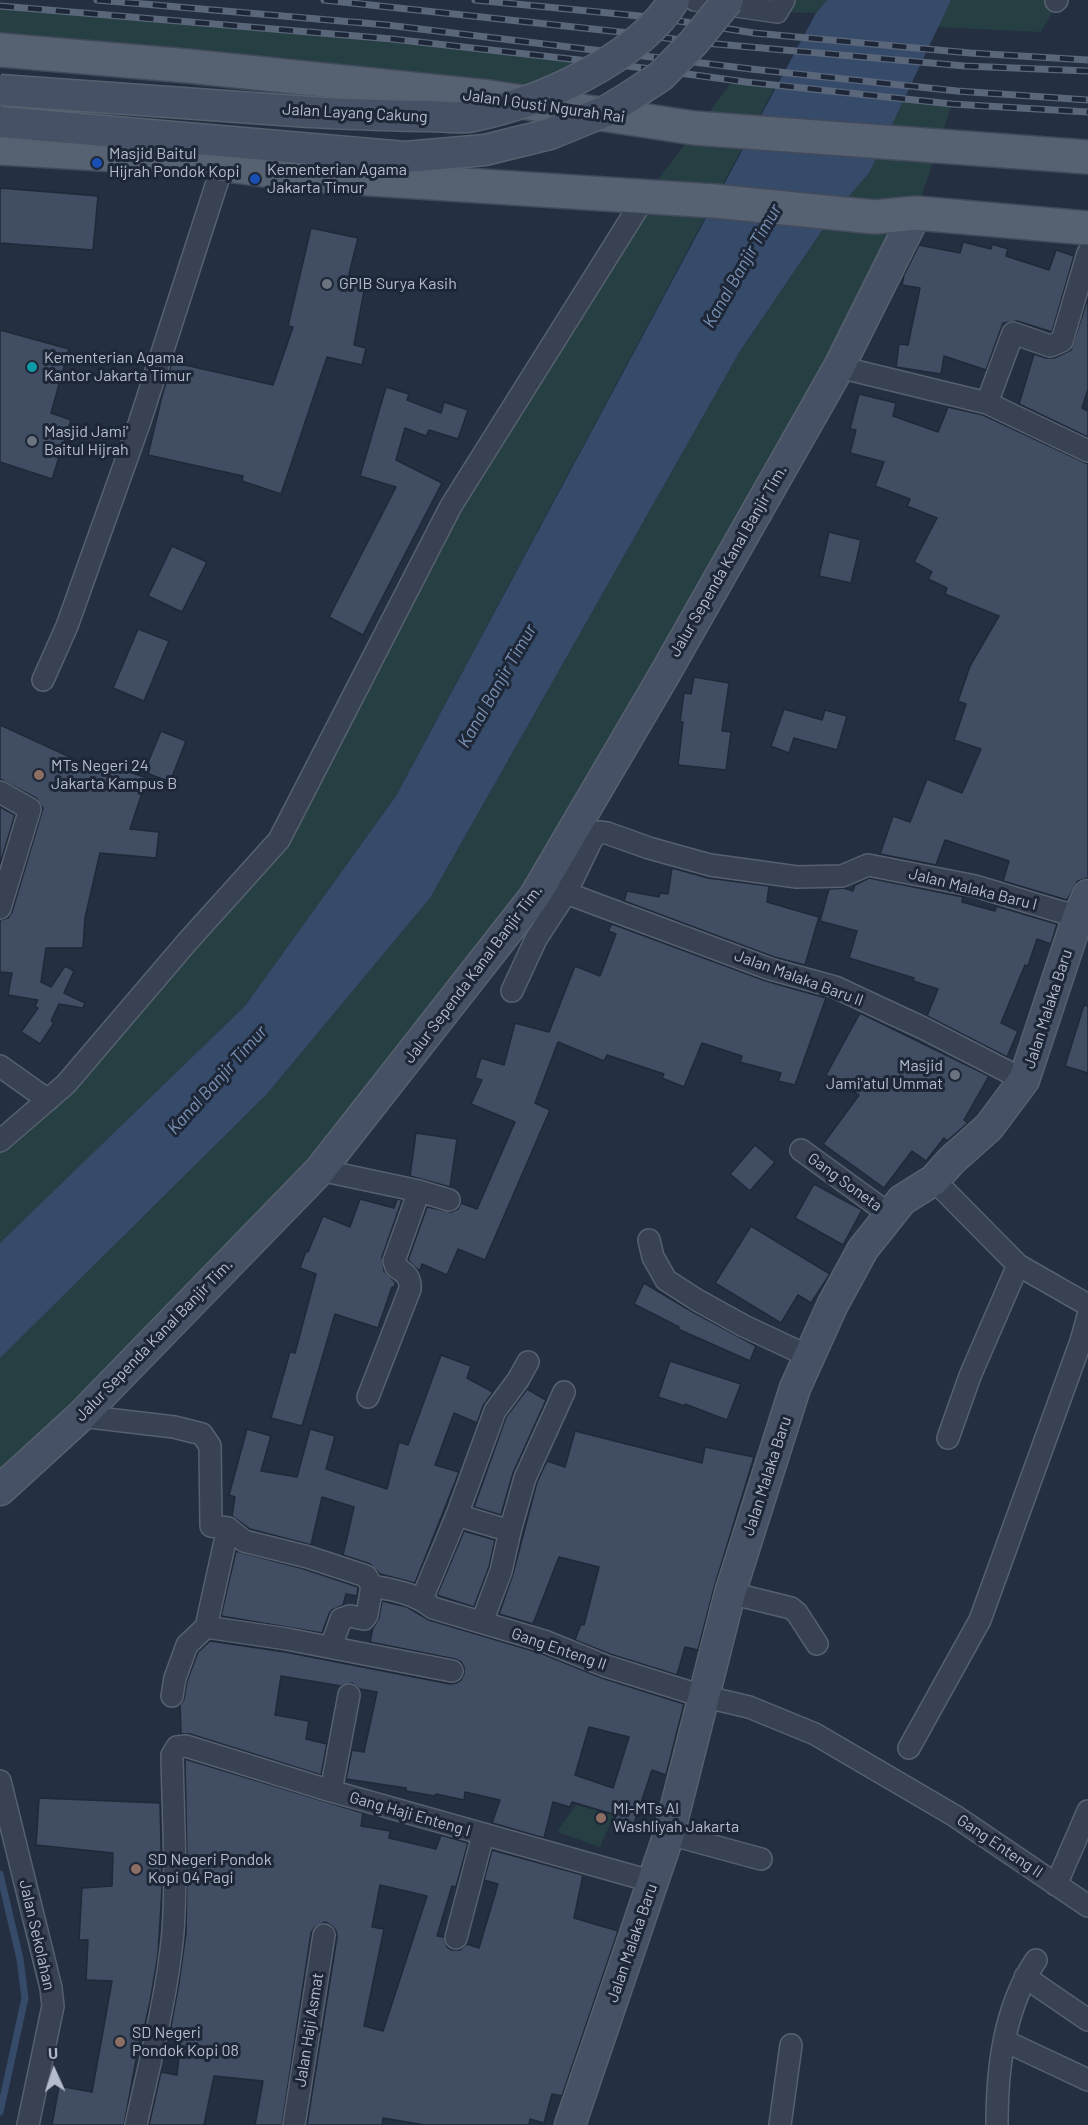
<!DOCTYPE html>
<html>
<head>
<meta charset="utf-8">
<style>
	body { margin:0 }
	#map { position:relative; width:1088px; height:2125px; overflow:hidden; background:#243042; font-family:Barlow,sans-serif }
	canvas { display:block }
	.north { position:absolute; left:24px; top:2041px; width:60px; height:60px; -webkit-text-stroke:4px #1d2737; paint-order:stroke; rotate:357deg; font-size:16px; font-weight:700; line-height:24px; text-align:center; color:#b5bdcc }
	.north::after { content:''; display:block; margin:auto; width:21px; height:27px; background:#b5bdcc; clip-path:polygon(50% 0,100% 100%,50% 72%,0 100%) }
</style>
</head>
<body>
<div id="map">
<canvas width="1088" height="2125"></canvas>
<div class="north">U</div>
</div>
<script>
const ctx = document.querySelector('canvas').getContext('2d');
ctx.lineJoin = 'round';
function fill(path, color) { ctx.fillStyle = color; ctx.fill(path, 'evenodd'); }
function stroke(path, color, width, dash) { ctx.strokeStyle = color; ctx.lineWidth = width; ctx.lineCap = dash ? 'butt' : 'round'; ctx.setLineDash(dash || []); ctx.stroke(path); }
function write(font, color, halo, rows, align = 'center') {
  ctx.font = font + ' Barlow,sans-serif'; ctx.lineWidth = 6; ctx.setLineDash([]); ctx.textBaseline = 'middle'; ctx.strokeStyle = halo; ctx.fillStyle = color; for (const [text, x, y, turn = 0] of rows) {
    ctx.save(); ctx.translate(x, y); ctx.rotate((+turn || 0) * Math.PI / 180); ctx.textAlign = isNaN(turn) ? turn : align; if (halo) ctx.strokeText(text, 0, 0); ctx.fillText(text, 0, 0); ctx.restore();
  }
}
fill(new Path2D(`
	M784 0H827L816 13 777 12Z
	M951 0H1059L1041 32 936 27Z
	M0 8C203 20 404 41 606 63L520 102 0 50Z
	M735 78 777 83 396 796 245 1006 0 1244V1145L279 840 451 506 644 198Z
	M902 99 952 104 916 213 557 858 320 1170 0 1490V1357L267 1094 430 898 740 351 834 213Z
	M576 1805 614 1815 600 1847 557 1832Z`), '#263f43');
fill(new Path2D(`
	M827 0H951L869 173 834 213 740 351 430 898 267 1094 0 1358V1243L245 1006 396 796 816 13Z`), '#364a6a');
stroke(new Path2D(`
	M0 1874 20 1959 25 1998 0 2112`), '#364a6a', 7);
const building = new Path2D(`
	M0 188 98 196 93 250 0 243Z
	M311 228 358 238 347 282 365 286 354 345 366 348 362 365 327 357 281 494 242 481 243 476 148 455 162 396 172 362 273 385 293 327 288 326Z
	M963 242 991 249 992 244 1008 249 1006 256 1049 270 1056 250 1074 256 1052 332 1017 321 1003 323 986 370 944 356 941 374 896 367 899 344 908 345 920 288 902 285 904 275 919 245 960 253Z
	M1088 298V389L1082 408 1088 411V437L1019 404 1034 354 1046 358H1054L1071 350Z
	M0 330 69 349 51 413 71 420 52 479 0 462Z
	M386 387 409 394 407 400 441 413 444 402 468 410 458 439 429 430 426 436 405 428 396 460 442 483 363 635 329 617 396 487 360 476Z
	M859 394 896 403 893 416 938 432 948 407 983 415 1088 464V878L1078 881 1067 900 1003 881 1009 861 945 840 936 865 880 854 893 816 910 822 927 779 962 793 981 749 954 740 966 704 958 701 970 666 999 616 945 594 947 588 928 579 932 572 914 562 937 518 907 506 910 499 875 486 884 462 850 453 856 430 850 429Z
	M829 532 861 540 851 583 819 576Z
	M172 546 207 562 182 612 148 596Z
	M138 629 169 641 144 701 113 688Z
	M694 677 729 683 722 731 731 732 726 770 678 765 683 722H680L684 693 691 694Z
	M784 709 822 720 825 710 847 716 837 750 794 738 789 753 771 746Z
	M0 725 107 774 109 765 147 778 130 829 159 832 156 858 100 853 85 918 83 948H46L41 982 51 987 65 966 74 971 64 993 85 1003 83 1008 59 1004 51 1021 54 1023 40 1044 21 1032 38 1008 35 1006 38 1000 8 995 12 973 0 972V920L8 918 12 912 43 808 36 798 0 779Z
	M161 731 186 741 170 782 144 772Z
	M0 807 15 815 0 864Z
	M672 868 708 878 769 886 767 902 819 917 805 965 774 957 624 901 627 891 659 897 660 893 668 894Z
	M869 878 963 897 962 902 995 911 996 906 1057 924 1051 944 1037 939 1028 966 1025 965 1001 1023 1018 1031 1007 1057 927 1016 938 989 913 981 914 978 849 958 857 931 820 921 829 889 844 888 853 891 855 885Z
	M612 924 766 981 826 998 795 1085 778 1081 781 1073 740 1062 742 1056 702 1043 684 1087 662 1078 664 1074 607 1055 604 1061 558 1042 535 1103 550 1110 485 1260 458 1249 447 1275 422 1264 420 1270H418L408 1260 427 1207 451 1212 458 1209 461 1203 477 1209 515 1122 471 1104 482 1080 475 1078 481 1058 504 1065 515 1023 549 1032 575 966 600 976 616 934 608 931Z
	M1084 1005 1088 1006V1073L1065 1066Z
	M860 1013 989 1076 964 1120 968 1123 947 1141 944 1138 926 1161 912 1151 884 1188 823 1144 859 1095 826 1075Z
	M416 1133 457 1139 450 1187 410 1176Z
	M755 1145 775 1162 750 1191 730 1174Z
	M814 1184 862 1210 843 1245 795 1218Z
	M360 1199 394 1208 397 1199 402 1200 382 1257 384 1271 395 1282V1287H392L378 1328 335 1314 302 1426 271 1418 290 1352 295 1353 316 1274 300 1268 306 1251 308 1252 323 1216 350 1227Z
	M751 1226 830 1274 811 1303 798 1295 781 1323 715 1283Z
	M644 1283 691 1311 756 1346 750 1361 678 1329 679 1327 634 1304Z
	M441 1355 471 1366 467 1378 493 1392 483 1406 477 1423 454 1413 435 1465 459 1472 415 1583 380 1574 370 1564 343 1555 354 1507 322 1497 311 1545 250 1529 232 1516 235 1497 229 1495 247 1429 271 1436 261 1471 297 1477 310 1429 335 1436 326 1469 387 1489 399 1442 408 1445Z
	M670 1361 741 1384 727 1420 685 1404V1406L658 1397Z
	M527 1389 546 1400 513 1473 501 1515 474 1507 506 1417Z
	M575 1431 702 1463 705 1447 754 1457 714 1588 698 1650 685 1647 677 1675 610 1654 575 1640 581 1624 584 1625 599 1567 559 1557 533 1624 499 1614 513 1574 537 1482 547 1461 565 1467Z
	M464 1531 495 1540 489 1567 474 1607 437 1595Z
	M236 1551 304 1569 358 1587 357 1596 346 1594 343 1605 332 1610 329 1614 322 1633 221 1616Z
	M382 1601 407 1607 429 1620 540 1653 602 1678 684 1704 666 1775 652 1770 632 1830 613 1824 616 1815 572 1802 570 1807 553 1802 544 1838 492 1823 500 1800 465 1792 464 1800 436 1794 435 1796 406 1791V1788L346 1779 352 1750 364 1752 377 1692 360 1689 352 1683 341 1686 281 1676 275 1715 309 1721 306 1739 327 1744 321 1775 190 1734H181L180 1705 184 1699 187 1681 198 1652 210 1641 285 1652 450 1684 456 1683 461 1680 464 1674V1667L461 1662 455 1659 370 1642 373 1628 379 1618ZM589 1727 629 1737 613 1788 575 1775Z
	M185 1759 363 1813 361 1826 390 1831 389 1838 436 1849 441 1835 468 1843 456 1887 452 1886 437 1936 444 1937 447 1947 452 1950H460L467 1944 479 1948 498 1884 484 1880 492 1850 583 1875 574 1918 618 1931 562 2096 552 2094 544 2123 530 2119 529 2125H425L383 2118 382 2125H307L337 1937 336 1931 332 1926 325 1922 315 1927 311 1933 282 2125H255L263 2081 214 2076 204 2125H149L161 2072 177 2075 181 2038 169 2037 179 1983 186 1933 187 1865ZM380 1885 427 1896 383 2031 364 2026 384 1929 372 1927Z
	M39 1798 160 1803 162 1888 158 1955 150 2002 143 2034 141 2033 124 2125H52L59 2086 92 2092 112 1981 86 1980 88 1940H79L82 1888 112 1886 113 1853 36 1845Z`);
fill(building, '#404d62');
stroke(building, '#1f2939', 1.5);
const street = new Path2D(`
	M695 0 777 12 784 0
	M1056 1 1057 0
	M839 367 987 403 1088 451
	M987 403 1013 333 1050 346 1062 341 1088 253
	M43 680 67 626 139 424 223 164
	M0 792 30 809 0 908
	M566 893 770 969 835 987 923 1028 1024 1080
	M512 991 536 939 566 893 592 839 599 832 607 833 649 848 710 865 797 877 842 876 868 865 975 886 1078 917
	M0 1066 48 1100
	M0 1141 66 1084 188 941 279 840 451 506 644 198
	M801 1150 889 1214
	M320 1170 419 1191 449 1200
	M934 1180 1018 1265 1088 1305
	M649 1240 653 1257 666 1280 697 1300 744 1326 808 1356
	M368 1397 410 1289C411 1277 405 1273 396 1267L394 1261 419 1191
	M81 1416 174 1427 202 1434 210 1446 211 1526 228 1528 244 1541 308 1557 366 1576 372 1586C394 1590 415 1593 433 1608L544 1641 606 1666 702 1696 749 1707 815 1734 955 1816 1088 1906
	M948 1438 970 1376 1018 1265
	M457 1515 510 1531 525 1478 564 1392
	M730 1593 791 1608 797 1613 817 1644
	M422 1599 457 1515 495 1411 518 1380 528 1362
	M482 1622 501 1571 510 1531
	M206 1627 287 1639 452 1671
	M331 1647 341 1619 350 1616 364 1619 367 1615 372 1586
	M172 1696 175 1678 187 1645 206 1627 228 1528
	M909 1748 980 1620 1081 1341 1088 1316
	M0 1781 51 1988 53 2006 28 2125
	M331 1791 349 1695
	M669 1834 761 1859
	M1056 1885 1088 1811
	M456 1938 483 1835
	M1025 1977 1088 2020
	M1005 2041 1088 2080
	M136 2125C150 2061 167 1997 173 1932 177 1873 173 1814 172 1755L177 1747 186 1746 331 1791 654 1882
	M294 2125 324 1935
	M780 2125 791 2045
	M997 2125C997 2068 1004 2008 1036 1960`);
const secondary = new Path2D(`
	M0 1490 81 1416 320 1170 534 897 663 677 839 367 916 213
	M570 2125 669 1834 730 1593 795 1388 833 1304 863 1249 902 1200 934 1180 952 1160 989 1127 1024 1080 1078 917 1088 895`);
const primary = new Path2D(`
	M0 50 188 66 489 97 694 128 1088 157
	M0 148 184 159 293 174 714 201 875 217 916 213 1088 228`);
stroke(street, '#56606f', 24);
stroke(secondary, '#56606f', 33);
stroke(primary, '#424b5b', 36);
stroke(street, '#384252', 21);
stroke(secondary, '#465165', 30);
stroke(primary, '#566172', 33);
const rail = new Path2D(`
	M97 0 387 25 751 69 957 91 1088 100
	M324 0 639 34 694 42 965 66 1088 71
	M475 0 660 18 754 33 970 53 1088 60
	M0 6 392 39 606 63 746 82 952 104 1088 112`);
stroke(rail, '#5a6679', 7);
stroke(rail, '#1d2737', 4.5, [14]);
const secondaryBridge = new Path2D(`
	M0 90C103 97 206 104 309 112 349 114 388 116 428 116 442 116 459 119 473 116 539 103 638 59 674 0
	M0 122 405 157 485 150 550 134 606 111 629 97 661 76 694 42 728 0`);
stroke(secondaryBridge, '#56606f', 33, []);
stroke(secondaryBridge, '#465165', 30);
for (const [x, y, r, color] of [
	[97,163,6,"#1a4fb4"],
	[255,179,6,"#1a4fb4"],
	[327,284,6,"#6b7280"],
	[32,367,6,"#0f9aa8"],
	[32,441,6,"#6b7280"],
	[39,775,6,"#8d6e63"],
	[955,1075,6,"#6b7280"],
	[601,1818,6,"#8d6e63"],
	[136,1869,6,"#8d6e63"],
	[120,2042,6,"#8d6e63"]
]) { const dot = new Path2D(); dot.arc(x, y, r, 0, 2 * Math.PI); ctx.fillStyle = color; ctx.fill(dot); stroke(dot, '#1d2737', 2); }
write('16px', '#b5bdcc', '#1d2737', [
	["Jalan I Gusti Ngurah Rai",544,106,8],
	["Jalan Layang Cakung",355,113,3],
	["Jalur Sependa Kanal Banjir Tim.",728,561,-60],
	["Jalan Malaka Baru I",973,889,14],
	["Jalur Sependa Kanal Banjir Tim.",473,974,-53],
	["Jalan Malaka Baru II",799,978,20],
	["Jalan Malaka Baru",1048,1009,-72],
	["Gang Soneta",845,1182,36],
	["Jalur Sependa Kanal Banjir Tim.",154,1340,-46],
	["Jalan Malaka Baru",767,1476,-72],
	["Gang Enteng II",559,1649,19],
	["Gang Haji Enteng I",410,1814,16],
	["Gang Enteng II",1000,1846,34],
	["Jalan Sekolahan",37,1935,77],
	["Jalan Malaka Baru",632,1943,-71],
	["Jalan Haji Asmat",309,2030,-81]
]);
write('16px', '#b5bdcc', '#1d2737', [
	["Masjid Baitul",109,154],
	["Hijrah Pondok Kopi",109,172],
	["Kementerian Agama",267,170],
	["Jakarta Timur",267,188],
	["GPIB Surya Kasih",339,284],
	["Kementerian Agama",44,358],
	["Kantor Jakarta Timur",44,376],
	["Masjid Jami'",44,432],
	["Baitul Hijrah",44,450],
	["MTs Negeri 24",51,766],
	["Jakarta Kampus B",51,784],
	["Masjid",943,1066,"right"],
	["Jami'atul Ummat",943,1084,"right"],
	["MI-MTs Al",613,1809],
	["Washliyah Jakarta",613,1827],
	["SD Negeri Pondok",148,1860],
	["Kopi 04 Pagi",148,1878],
	["SD Negeri",132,2033],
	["Pondok Kopi 08",132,2051]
], 'left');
write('italic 18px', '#7a92b5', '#1d2737', [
	["Kanal Banjir Timur",742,266,-60],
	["Kanal Banjir Timur",497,686,-60],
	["Kanal Banjir Timur",217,1080,-48]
]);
</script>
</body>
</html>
